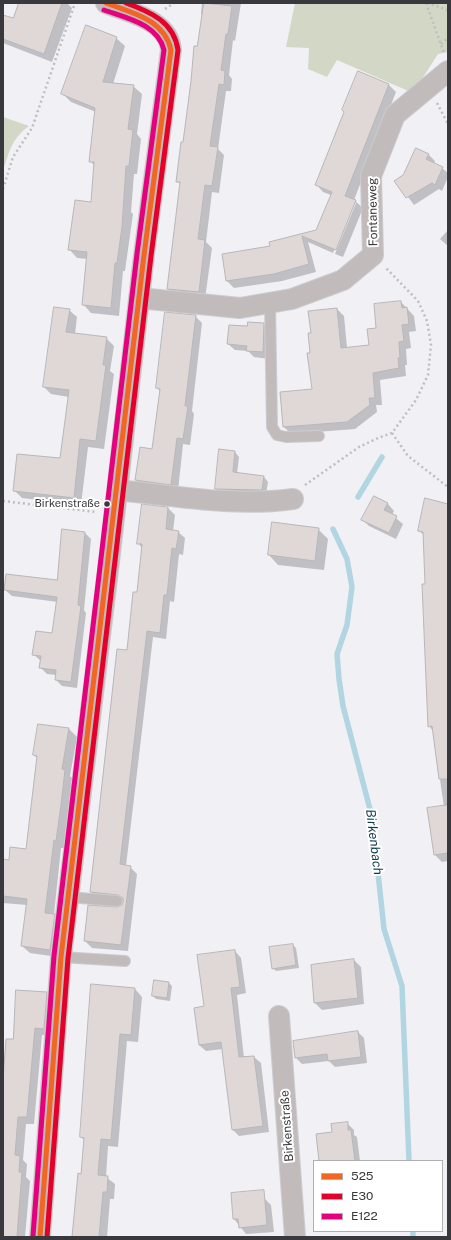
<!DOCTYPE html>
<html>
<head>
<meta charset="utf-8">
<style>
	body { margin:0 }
	#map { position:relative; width:451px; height:1240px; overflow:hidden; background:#f0f0f5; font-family:"Public Sans",sans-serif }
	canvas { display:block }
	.frame { position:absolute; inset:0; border:4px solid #39393d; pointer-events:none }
	.legend { position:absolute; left:313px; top:1160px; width:130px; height:72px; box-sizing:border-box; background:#fff; border:1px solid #b0b0b1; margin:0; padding:5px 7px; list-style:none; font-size:12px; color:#39393d }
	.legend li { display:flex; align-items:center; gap:8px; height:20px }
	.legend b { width:20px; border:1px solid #b0b0b1 }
</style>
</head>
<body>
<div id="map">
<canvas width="451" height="1240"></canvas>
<div class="frame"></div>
<ul class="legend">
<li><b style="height:5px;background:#f26522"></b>525</li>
<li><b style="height:5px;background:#e4002b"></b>E30</li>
<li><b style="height:5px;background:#e5007d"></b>E122</li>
</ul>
</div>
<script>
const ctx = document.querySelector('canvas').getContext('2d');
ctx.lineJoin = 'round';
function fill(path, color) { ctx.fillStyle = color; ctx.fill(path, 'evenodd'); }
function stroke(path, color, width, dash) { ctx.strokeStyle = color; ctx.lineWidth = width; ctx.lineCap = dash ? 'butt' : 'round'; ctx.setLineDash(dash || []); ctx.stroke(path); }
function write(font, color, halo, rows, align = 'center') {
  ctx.font = font + ' "Public Sans",sans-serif'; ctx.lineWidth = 4; ctx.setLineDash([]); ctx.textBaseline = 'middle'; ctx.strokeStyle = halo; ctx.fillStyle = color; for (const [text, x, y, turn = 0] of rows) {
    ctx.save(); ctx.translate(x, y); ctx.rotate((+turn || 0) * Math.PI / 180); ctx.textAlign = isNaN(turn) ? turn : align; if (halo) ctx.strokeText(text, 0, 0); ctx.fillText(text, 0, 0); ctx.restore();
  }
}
fill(new Path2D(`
	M295 3H448V52L438 54 413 93 337 60 327 77 308 69 309 48 286 47Z
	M3 117 29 126C12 138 9 152 3 171Z`), '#d2d8c5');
fill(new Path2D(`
	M20 3H67L72 8 52 62 3 43V16L13 19Z
	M202 3H241L235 41 233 40 229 75 232 79 231 91H226L218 149 224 155 219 193 212 192 206 242 212 248 205 299 175 296 168 289 181 185 177 181 203 16 201 14Z
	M116 38 125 46 113 84 133 86 142 94 137 134 141 139 137 174H134L131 212 133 214 125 271H123L119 316 91 313 83 304 88 259 77 258 69 249 92 203 95 166 90 161 96 112 71 102 62 93Z
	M359 72 389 85 396 92 354 200 363 208 343 257 335 254 356 203H354L333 253 308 242 316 272 282 281 234 288 227 281 271 247 317 230 331 195 323 192 316 184 345 112Z
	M428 154 435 161 434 164 442 168 448 173V177L442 191 439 189 414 205 396 181Z
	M448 230V246L440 239Z
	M401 302 414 316 416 331 409 332 411 348 406 349 407 365H405L406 376 380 380 382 405H376L377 412 355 429 291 434 284 427 314 390 312 334 337 309 344 316 347 348 370 346 377 328Z
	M69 310 77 317 75 334 106 338 114 346 110 371 114 374 104 449 88 447 81 505 22 498 14 490 61 459 69 397 51 394 44 387Z
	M195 316 202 323 192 411 194 414 190 445 183 444 178 491 143 487 136 480 153 450 161 392 157 388Z
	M263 324 270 331 269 359 254 357 248 351 235 350 228 344 248 327Z
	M235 452 239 457 237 474 264 477 268 482 266 494 221 493 216 489Z
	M374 497 388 504 394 511 392 515 403 524 396 539 369 526 363 520Z
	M143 505 168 508 175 515 173 531 178 532 185 538 183 555 179 554 174 602 170 601 166 639 153 637 126 866 130 867 137 874 128 951 92 948 85 941 117 908 123 906 124 901 98 899 91 892 138 593 142 548 138 543Z
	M448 505V861L442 862 435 855 444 807 433 731 429 726 425 536 419 531Z
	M318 529 328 539 324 570 278 565 269 555Z
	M85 533 91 539 84 610 86 613 77 688 62 686 56 680V675L47 674 41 668V661L33 654 53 634 58 602 12 596 5 590 58 581Z
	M69 729 77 737 70 776 72 778 64 848H61L54 914 62 923 58 957 30 953 22 946 27 905 3 903V860L10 861 27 850 37 758 34 755Z
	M293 945 296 948 299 968 276 971 273 968Z
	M235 951 241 958 246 993 237 995 244 1058 254 1057 261 1063 269 1132 239 1136 233 1130 223 1049 206 1051 199 1045Z
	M354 960 361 967 364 1004 322 1010 315 1003 312 966Z
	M169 983 172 986 170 1001 156 999 153 996Z
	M135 989 142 997 138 1042 127 1041 118 1147 108 1146 106 1177 115 1184 114 1199H110L107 1237H73L85 1141 81 1137Z
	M46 993 54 1001 51 1036 42 1035 34 1124H26L23 1160 27 1164 26 1177 30 1181 25 1237H3V1087L14 1040Z
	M358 1032 364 1038 367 1063 335 1067 329 1061 302 1064 296 1058Z
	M347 1123 354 1130V1135L357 1137 360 1161H320L333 1133Z
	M264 1198 271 1205 274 1232 246 1234 234 1219Z`), '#0003');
stroke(new Path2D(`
	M358 497 382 457
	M333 529 347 559 352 587 347 625 337 654 339 679 343 706 372 817 384 929 402 986 409 1161
	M413 1231V1237`), '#b2d5e2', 5.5);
const building = new Path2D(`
	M19 3H62L44 54 3 39V15L13 18Z
	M204 3 232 6 228 34H226L221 70 225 71 224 85 219 84 210 146 218 147 212 186 205 185 198 239 205 240 199 292 167 289 180 182H176L181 142H183L191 81 194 46H197Z
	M86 25 117 37 103 82 134 85 128 129 133 130 129 166H126L122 227 117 263H115L111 308 82 305 87 252 68 250 75 200 91 202 94 162H89L95 108 61 94Z
	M358 71 389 84 345 196 356 200 336 250 302 236 309 264 274 274 226 281 222 254 270 246 269 242 316 230 332 192 315 185 344 112 342 110Z
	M416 148 429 154 426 159 443 167 435 185 432 183 406 198 394 181 403 175Z
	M401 301 402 308 407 307 409 324 402 325 404 341 399 342 400 358H398L399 368 373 373 375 398H369L370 405 347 422 283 427 280 392 312 389 307 353H310L308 333H311L308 311 337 308 341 348 369 345 367 329 376 328 374 304Z
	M54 307 70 309 66 332 107 337 103 365H106L96 441 80 439 74 498 13 491 17 454 60 458 69 390 43 387Z
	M165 312 196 315 185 406H188L183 439 177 438 171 485 135 480 140 447 152 449 160 389 156 388Z
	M248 322 264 323 263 352 246 351 247 346 227 344 229 325 247 326Z
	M219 449 235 451 233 472 264 476 262 490 215 489Z
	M374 496 388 503 384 510 397 516 389 533 361 520Z
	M425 498 448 504V779H439L432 726 428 727 422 584H425L423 532 418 531Z
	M142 504 168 507 166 529 179 531 176 549 172 548 167 595H164L160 633 147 631 120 864 131 866 121 945 84 941 88 905 117 907 122 905 123 902V898L118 895 90 892 117 649 127 650 133 592H137L142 544H137Z
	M272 522 319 528 315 561 268 555Z
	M62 529 85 532 78 605 81 606 71 682 55 680 56 670 39 668 41 656 32 655 36 631 52 633 57 597 4 590 6 574 57 580Z
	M38 724 69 728 62 769 65 770 61 805 56 841 54 840 45 913 55 914 50 950 21 946 27 899 3 896V859L9 860 10 847 26 849 37 756 33 755Z
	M448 805V853L434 855 427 808Z
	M293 944 296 965 272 969 269 947Z
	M235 950 240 987 231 988 239 1057 254 1056 263 1126 232 1130 221 1042 199 1045 194 1008 204 1006 197 955Z
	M354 959 358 998 314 1003 311 965Z
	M154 980 169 982 167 998 152 996Z
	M91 984 135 988 131 1035 120 1034 111 1140 101 1139 98 1175 108 1176 107 1192H103L99 1237H72L78 1173 81 1174 84 1138 80 1137Z
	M16 990 47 992 44 1029 35 1028 27 1117H18L15 1155 20 1156 19 1172H22L17 1237H3V1079L6 1039H13Z
	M358 1031 361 1057 328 1061 327 1054 295 1058 293 1041Z
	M348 1122V1130H351L355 1161H319L316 1134 332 1132 331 1124Z
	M264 1190 267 1225 239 1228 238 1219H233L231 1193Z`);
fill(building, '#e0d7d7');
stroke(building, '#b8b6b8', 1);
const service = new Path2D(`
	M270 303 272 427 277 435 286 437 319 436
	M68 897 117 901
	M61 957 125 961`);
const minor = new Path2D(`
	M139 298 240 308 292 299 343 280 373 255 371 176 395 115 448 71
	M118 490C176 496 235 507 293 499
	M279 1016 295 1237
	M40 1237 61 957 109 562 144 255 171 50C169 20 130 13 106 3`);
stroke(service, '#cccccf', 12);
stroke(minor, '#cccccf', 22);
stroke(new Path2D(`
	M426 3 444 53
	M427 3 448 10
	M165 9 174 3
	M441 44 448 38
	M437 103 448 124
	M3 189 13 157 32 128 75 3
	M392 433 408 456 448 487
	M305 485 359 447 378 438 392 433 416 400 428 375 431 345 427 321 418 301 386 268
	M3 501 96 512`), '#c1bdbf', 2.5, [2, 3]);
stroke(service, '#c2bbbb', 10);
stroke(minor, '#c2bbbb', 20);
stroke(new Path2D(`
	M40 1237 61 957 144 255 171 50C164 19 132 13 106 3`), '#f26522', 5);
stroke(new Path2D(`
	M47 1237 68 958 151 256 178 50C174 22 151 12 126 3`), '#e4002b', 5);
stroke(new Path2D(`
	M33 1236 54 956 137 254 164 50C158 24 126 18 104 10`), '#e5007d', 5);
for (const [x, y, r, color] of [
	[107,504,3.5,"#39393d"]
]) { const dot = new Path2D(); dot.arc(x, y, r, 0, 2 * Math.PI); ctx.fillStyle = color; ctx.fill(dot); stroke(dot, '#fff', 1.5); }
write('11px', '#39393d', '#fff', [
	["Birkenstraße",100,504]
], 'right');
write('12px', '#39393d', '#fff', [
	["Fontaneweg",373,212,-91],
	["Birkenstraße",287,1126,-94]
]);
write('italic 13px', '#0c3b47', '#fff', [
	["Birkenbach",374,842,83]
]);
</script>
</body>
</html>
